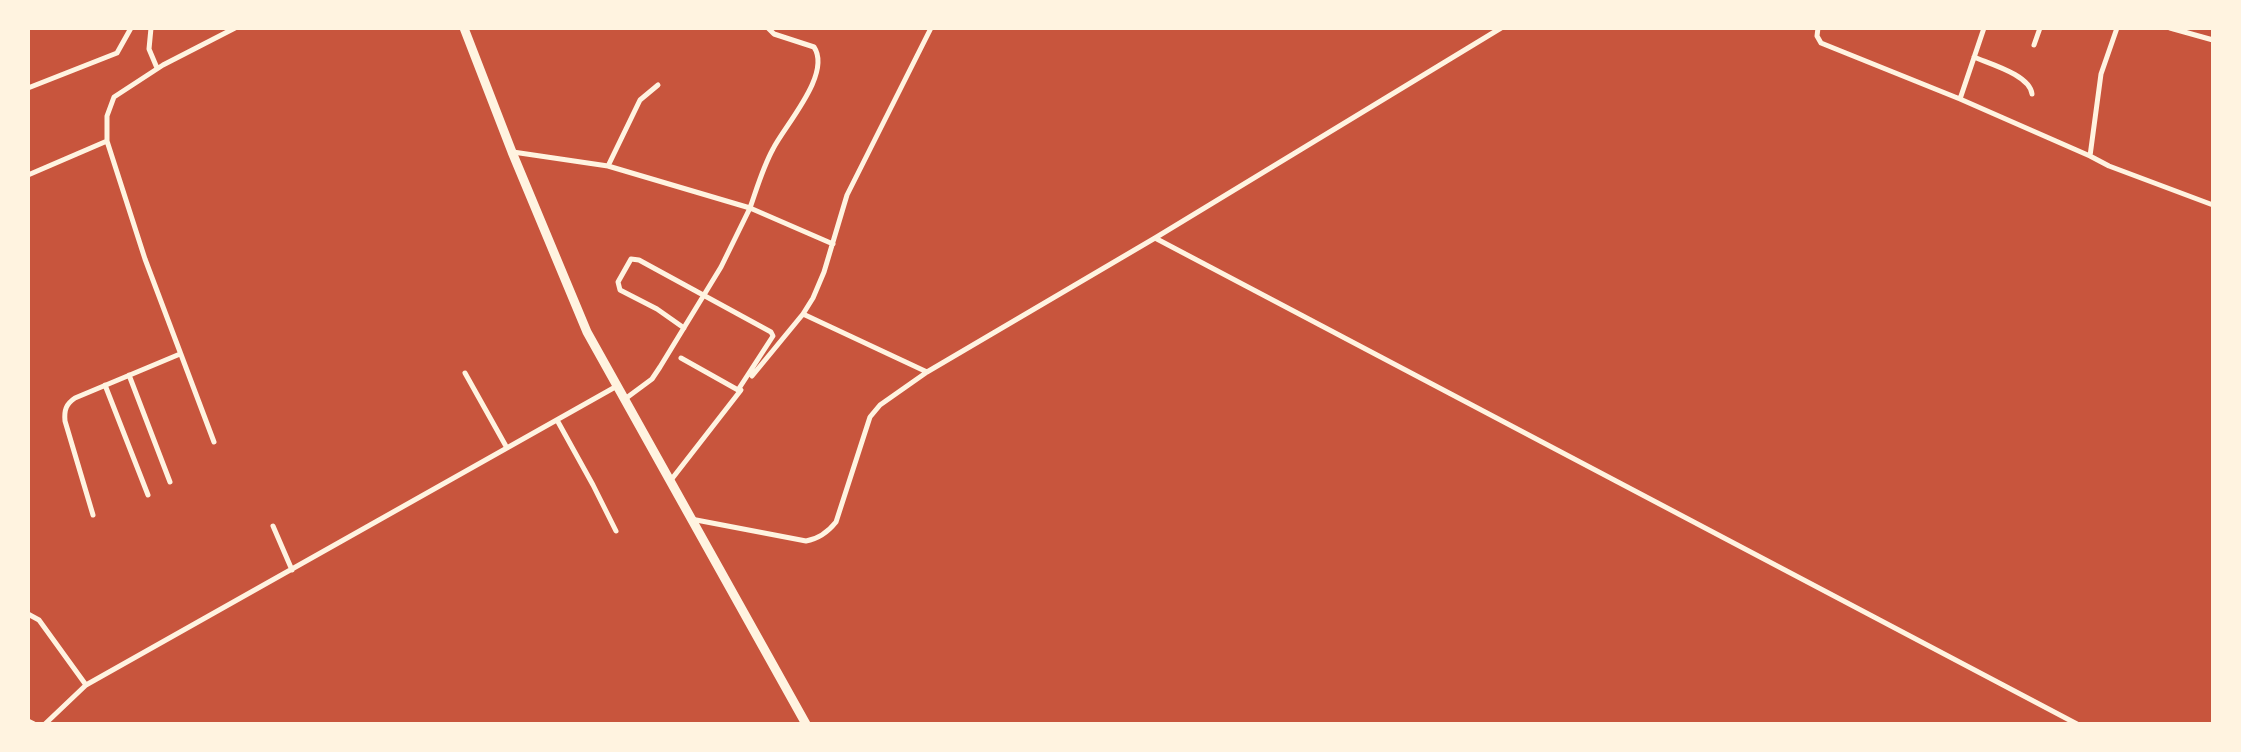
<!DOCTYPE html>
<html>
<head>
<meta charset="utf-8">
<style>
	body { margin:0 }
	#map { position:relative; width:2241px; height:752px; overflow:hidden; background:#c8553d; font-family:"Nunito Sans",sans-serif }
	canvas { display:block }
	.frame { position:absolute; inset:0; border:30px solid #fff3e0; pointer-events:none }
</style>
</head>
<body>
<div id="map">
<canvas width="2241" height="752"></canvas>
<div class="frame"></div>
</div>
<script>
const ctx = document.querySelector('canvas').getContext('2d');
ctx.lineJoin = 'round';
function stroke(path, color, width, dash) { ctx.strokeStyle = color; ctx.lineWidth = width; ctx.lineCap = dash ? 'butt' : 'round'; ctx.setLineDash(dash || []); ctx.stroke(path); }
stroke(new Path2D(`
	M151 28 149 49 157 68
	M768 28 774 34 814 47C832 74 785 125 773 149 763 167 757 188 750 208L833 244
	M1818 28 1817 36 1821 43 1960 99
	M1984 28 1960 99 2090 156
	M2117 28 2101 74 2090 156 2109 166 2213 205
	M2170 28 2213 40
	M2034 45 2040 28
	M1974 57C1990 64 2030 75 2032 94
	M28 88 117 53 131 28
	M513 152 608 166 750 208 721 267 660 367 652 379 625 399
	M608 166 640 100 658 85
	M28 175 107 141
	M1155 238 2077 724
	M803 314 813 298 824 272 847 195 931 28
	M681 358 738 390 773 336 771 332 639 260 631 259 618 282 620 290 657 309 684 328
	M465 373 507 448
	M129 375 170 482
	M752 376 803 314 927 372
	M105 385 148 495
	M557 420 593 485 616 531
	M214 442 145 259 107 141V116L114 97 163 65 235 28
	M671 480 741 390
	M93 515 65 421C64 410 66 404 75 398L180 354
	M691 519 806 541C818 539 828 532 836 522L870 417 880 405 927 372 1155 238 1501 28
	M273 526 292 570
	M28 614 39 620 86 685
	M28 721 34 724
	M45 724 86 685 617 386`), '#fff3e0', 5);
stroke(new Path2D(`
	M464 28 512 152 587 332 806 724`), '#fff3e0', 9);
</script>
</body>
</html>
